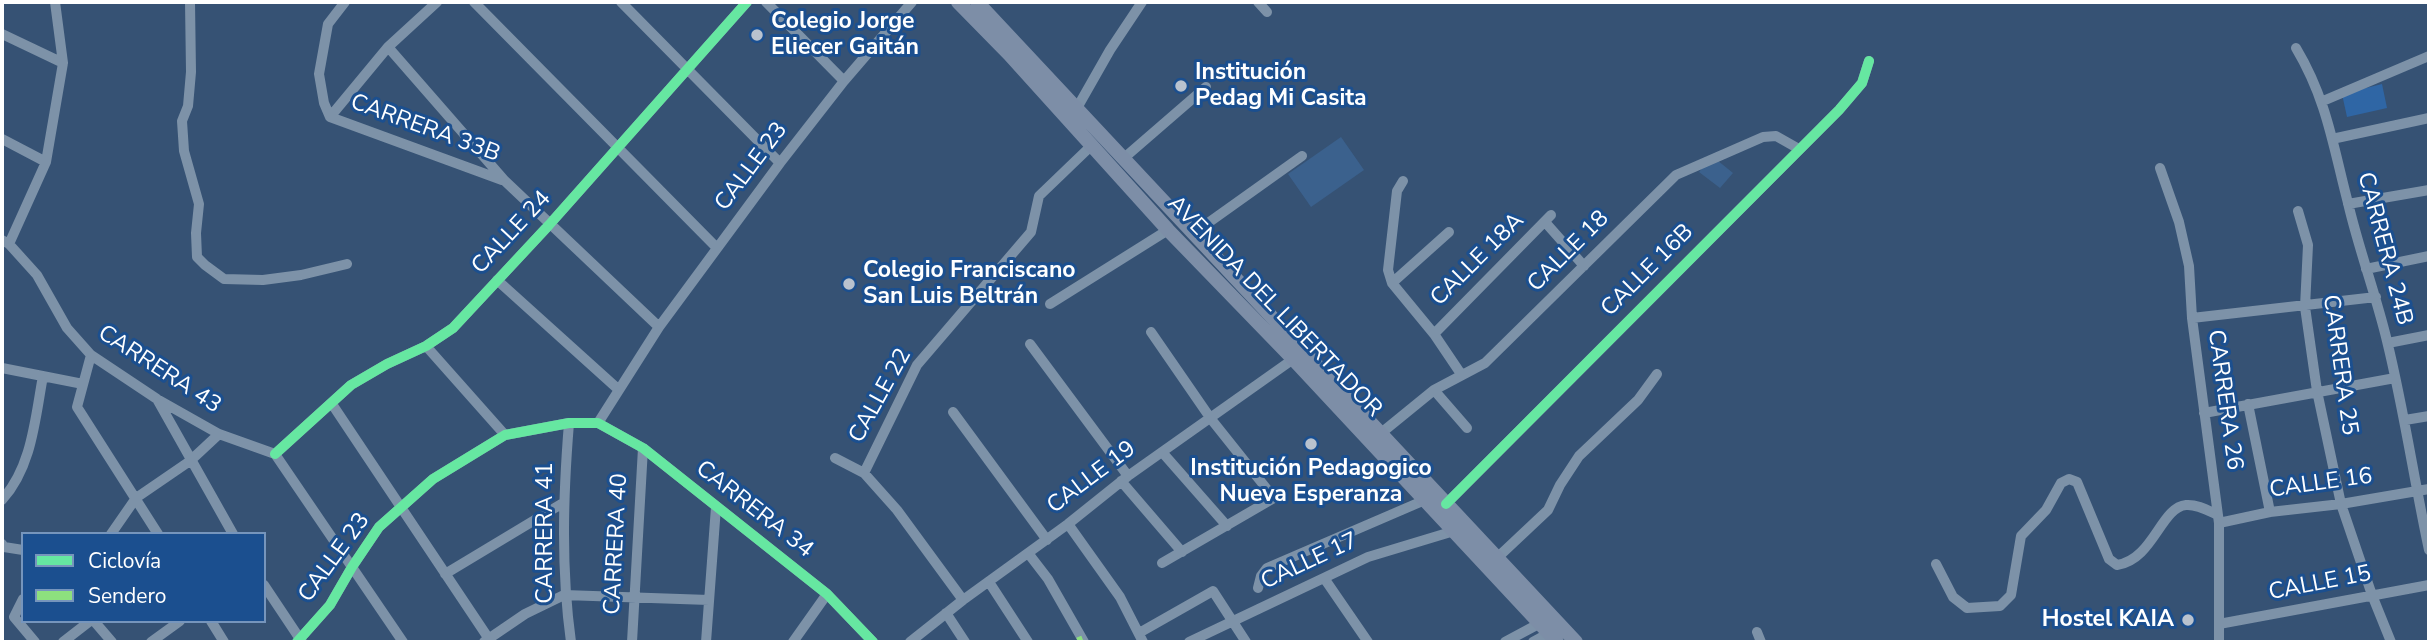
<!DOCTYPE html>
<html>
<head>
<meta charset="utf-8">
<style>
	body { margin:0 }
	#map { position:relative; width:2431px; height:644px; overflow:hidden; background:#365274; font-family:"Nunito Sans",sans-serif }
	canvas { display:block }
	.frame { position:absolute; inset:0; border:4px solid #fff; pointer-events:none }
	.legend { position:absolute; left:21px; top:532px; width:245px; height:91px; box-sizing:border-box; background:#1b4f8f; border:2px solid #7695bc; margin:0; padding:9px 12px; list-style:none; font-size:21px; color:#fff }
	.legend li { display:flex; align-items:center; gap:14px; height:35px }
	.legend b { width:35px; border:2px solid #7695bc }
</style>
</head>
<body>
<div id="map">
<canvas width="2431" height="644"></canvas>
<div class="frame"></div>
<ul class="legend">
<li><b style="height:9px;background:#66e7a1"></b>Ciclovía</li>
<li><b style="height:9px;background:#8de07e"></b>Sendero</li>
</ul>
</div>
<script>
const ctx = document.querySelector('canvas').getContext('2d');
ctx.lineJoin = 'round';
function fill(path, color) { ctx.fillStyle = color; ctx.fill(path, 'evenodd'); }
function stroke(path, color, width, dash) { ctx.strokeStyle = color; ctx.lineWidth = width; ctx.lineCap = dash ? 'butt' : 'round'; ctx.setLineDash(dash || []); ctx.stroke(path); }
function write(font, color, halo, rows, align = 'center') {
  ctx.font = font + ' "Nunito Sans",sans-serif'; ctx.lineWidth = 6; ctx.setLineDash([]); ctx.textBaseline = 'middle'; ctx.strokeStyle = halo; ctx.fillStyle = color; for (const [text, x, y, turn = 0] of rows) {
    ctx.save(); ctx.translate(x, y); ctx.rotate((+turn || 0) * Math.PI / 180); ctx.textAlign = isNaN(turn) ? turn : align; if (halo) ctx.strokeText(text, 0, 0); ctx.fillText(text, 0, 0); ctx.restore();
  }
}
fill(new Path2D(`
	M2382 84 2387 108 2347 117 2342 94Z`), '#2f66a5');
fill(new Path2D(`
	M1341 137 1364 170 1311 207 1288 174Z
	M1712 156 1733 173 1720 188 1699 172Z`), '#3b618d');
stroke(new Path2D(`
	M190 2 191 72 188 106 182 121 184 151 199 204 196 233 197 257 205 265 224 279 263 280 301 275 347 264
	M474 2 717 248
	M621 2 780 163
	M766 2 844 81
	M1258 2 1267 12
	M2 34 63 63
	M388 47 505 181 659 327
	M2296 48C2327 100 2333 146 2348 203 2359 250 2376 295 2387 341 2404 410 2414 480 2429 550
	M2323 101 2429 56
	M1077 108 1110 50 1142 2
	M330 117 502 180
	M330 117 388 47 437 2
	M330 117 324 103 319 74 328 24 345 2
	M2 139 46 162
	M2332 139 2429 118
	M1124 158 1206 87
	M2160 168 2179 222 2189 266 2192 318 2219 523V642
	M1403 181 1397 191 1388 270 1392 283 1434 334 1461 374
	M2348 204 2429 190
	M2298 211 2308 245 2305 307 2317 391 2341 504 2372 595 2391 642
	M1545 222 1584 266
	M1194 233 1302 156
	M2 240 9 244 37 275 67 328 91 355 157 399 219 434 275 454 403 642
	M9 244 46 162 63 63 55 2
	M2366 269 2429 256
	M497 280 619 390
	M1392 283 1449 232
	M1050 304 1168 230
	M2192 318 2376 297
	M1151 332 1211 419 1274 498 1162 563
	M1434 334 1551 215
	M2388 343 2429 335
	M1030 344 1128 476
	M426 346 505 435
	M91 355 77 407 158 534
	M2 368 83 384
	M1434 390 1467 428
	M157 399 233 534
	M332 404 491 642
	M2248 404 2270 512
	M953 412 1047 540
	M2204 413 2395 378
	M2405 420 2429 416
	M569 423C563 497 561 569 571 642
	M598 423 659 327 780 163 844 81 912 2
	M1380 434 1434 390 1485 363 1676 175 1763 137 1776 136 1799 149
	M1162 452 1227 526
	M275 454 351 385 387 364 426 346 453 328 549 225 747 2
	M835 458 864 473 897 510 963 600
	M864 473 917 365 1031 232 1039 196 1091 146
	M1121 481 1182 552
	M2 500C32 467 35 419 43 376
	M1446 504 1839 110 1862 83 1869 61
	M2219 523 2270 512 2341 504 2429 489
	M1068 524 1120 597 1143 642
	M111 534 136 498 190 461 219 434
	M2 544 4 547 23 550
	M1028 553 1048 579 1084 642
	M1497 558 1548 510 1560 485 1579 456 1638 400 1657 374
	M1936 564 1953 597 1967 608 2000 606 2011 595 2021 536 2046 510 2061 483 2069 479 2077 482 2109 559 2117 565C2153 560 2161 507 2186 505 2197 504 2209 511 2218 515
	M445 574 563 503
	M1324 578 1368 642
	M989 582 1028 642
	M264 585 302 642
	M1258 588 1261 576 1267 568 1425 500
	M23 599 14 617 35 642
	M946 613 965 642
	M94 621 112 642
	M211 621 224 642
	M2219 624 2429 585
	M1757 632 1761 642
	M1139 633 1213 591 1246 642
	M63 642 90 621
	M151 642 180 621
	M297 642 330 605 352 567 379 527 433 479 505 435 569 423H598L643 448 827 594 873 642
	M484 642 525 614 564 595 709 600
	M632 642 643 448
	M706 642 716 507
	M793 642 827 594
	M910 642 963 600 1068 524 1128 476 1299 355
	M1189 642 1368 557 1454 531
	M1505 642 1546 620
	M1533 642 1555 630`), '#7d92a8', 10);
stroke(new Path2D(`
	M958 2 1009 54 1168 230 1293 359 1557 642
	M977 2 1576 642`), '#7d8ea7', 14);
stroke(new Path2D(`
	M1078 642 1083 640`), '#8de07e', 9, [18, 9]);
stroke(new Path2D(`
	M275 454 351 385 387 364 426 346 453 328 549 225 747 2
	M1446 504 1839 110 1862 83 1869 61
	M297 642 330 605 352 567 379 527 433 479 505 435 569 423H598L643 448 827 594 873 642`), '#66e7a1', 10);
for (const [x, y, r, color] of [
	[757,35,7,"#b9c2ce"],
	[1181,86,7,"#b9c2ce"],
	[849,284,7,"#b9c2ce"],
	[1311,444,7,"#b9c2ce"],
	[2188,620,7,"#b9c2ce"]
]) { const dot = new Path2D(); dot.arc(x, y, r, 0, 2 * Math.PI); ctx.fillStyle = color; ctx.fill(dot); stroke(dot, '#1b4f8f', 2.5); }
write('bold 23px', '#fff', '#1b4f8f', [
	["Colegio Jorge",771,22],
	["Eliecer Gaitán",771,48],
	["Institución",1195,73],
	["Pedag Mi Casita",1195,99],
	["Colegio Franciscano",863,271],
	["San Luis Beltrán",863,297],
	["Institución Pedagogico",1311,469,"center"],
	["Nueva Esperanza",1311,495,"center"],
	["Hostel KAIA",2174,620,"right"]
], 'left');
write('23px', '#fff', '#1b4f8f', [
	["CARRERA 33B",425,129,20],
	["CALLE 23",752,167,-53],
	["CALLE 24",512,233,-47],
	["CARRERA 24B",2384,249,75],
	["CALLE 18",1569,252,-45],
	["CALLE 18A",1478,260,-45],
	["CALLE 16B",1648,271,-45],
	["AVENIDA DEL LIBERTADOR",1274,307,46],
	["CARRERA 25",2339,365,82],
	["CARRERA 43",159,370,33],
	["CALLE 22",881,396,-61],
	["CARRERA 26",2224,400,82],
	["CALLE 19",1092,478,-37],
	["CALLE 16",2321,484,-8],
	["CARRERA 34",754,510,38],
	["CARRERA 41",546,533,-90],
	["CARRERA 40",617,544,-87],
	["CALLE 23",335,558,-54],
	["CALLE 17",1310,562,-25],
	["CALLE 15",2320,584,-11]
]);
</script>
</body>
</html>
